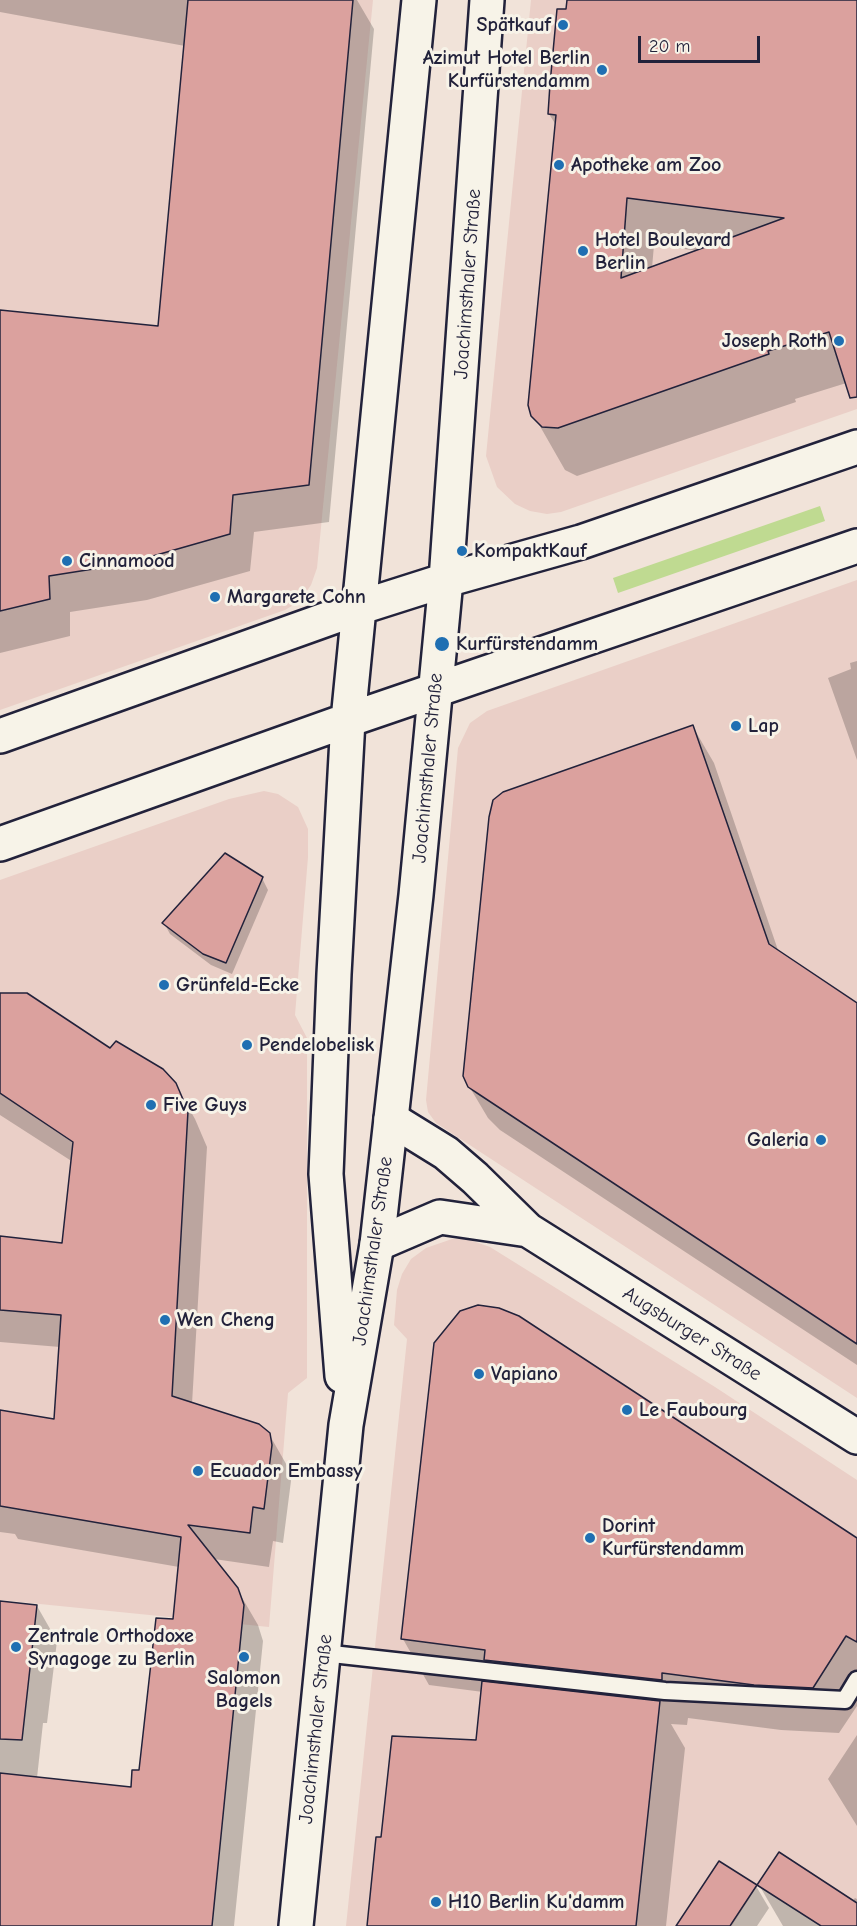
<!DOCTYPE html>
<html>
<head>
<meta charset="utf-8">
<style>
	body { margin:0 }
	#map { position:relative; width:857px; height:1926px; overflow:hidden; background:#f1e3d9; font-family:"Comic Neue",sans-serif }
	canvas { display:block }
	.scale { position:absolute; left:638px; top:36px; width:122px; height:27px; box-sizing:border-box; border:3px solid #22223b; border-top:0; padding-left:8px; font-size:18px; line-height:21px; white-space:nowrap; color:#22223b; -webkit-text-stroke:4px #f7f3e8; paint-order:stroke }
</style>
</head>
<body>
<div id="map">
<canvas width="857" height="1926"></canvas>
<div class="scale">20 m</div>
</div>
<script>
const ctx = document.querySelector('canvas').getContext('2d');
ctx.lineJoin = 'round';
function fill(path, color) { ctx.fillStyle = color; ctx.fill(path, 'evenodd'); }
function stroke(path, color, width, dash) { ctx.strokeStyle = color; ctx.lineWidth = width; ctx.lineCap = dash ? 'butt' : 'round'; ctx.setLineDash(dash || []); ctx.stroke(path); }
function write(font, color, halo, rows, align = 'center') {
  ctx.font = font + ' "Comic Neue",sans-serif'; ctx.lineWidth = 6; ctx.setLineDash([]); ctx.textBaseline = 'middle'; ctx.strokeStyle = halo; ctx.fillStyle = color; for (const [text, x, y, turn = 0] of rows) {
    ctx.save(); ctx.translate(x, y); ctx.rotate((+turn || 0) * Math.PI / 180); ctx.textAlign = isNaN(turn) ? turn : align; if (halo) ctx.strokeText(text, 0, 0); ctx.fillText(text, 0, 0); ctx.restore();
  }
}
fill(new Path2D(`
	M0 0H373L317 568 311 585 300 601 285 610 0 710Z
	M531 0H857V409L561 512 547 514 530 511 515 504 497 487 486 456Z
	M857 580V1398L436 1123 428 1112 426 1100 458 748 470 723 487 711Z
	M264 791 278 794 298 807 308 829V857L295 1015 307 1038V1378L288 1393 269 1627 0 1600V880L229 799Z
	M452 1239H467L490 1247 715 1387 857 1480V1926L758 1885 732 1926H346L407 1339 394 1325 397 1290 402 1274 411 1259 426 1248Z`), '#eacfc7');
fill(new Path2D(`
	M820 506 825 521 618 593 613 578Z`), '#bfda91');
fill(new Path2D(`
	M0 0H357L374 29 329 522 254 532 250 571 147 600 70 612V636L0 653V312L159 328 185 46 0 12Z
	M568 0H857V382L856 380 795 399 796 402 577 476 565 470 537 421 556 125 549 114ZM654 245 699 251 652 268Z
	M857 661V760L828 678 851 669 850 663Z
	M693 727 714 763 779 953 857 1005V1365L500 1130 488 1118 466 1081Z
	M262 878 268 890 232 974 211 965 170 934 164 923Z
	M0 994 175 1084 195 1119 207 1147 192 1404 269 1434 289 1469 291 1481 283 1543 273 1541 269 1567 214 1559 237 1589 258 1625 263 1641 234 1926H0V1602L37 1606 57 1641 47 1723H43L37 1778 132 1788 140 1771 174 1620 179 1567 18 1539 15 1534 0 1532V1414L56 1420 60 1347 0 1342V1238L64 1245 73 1162 0 1115Z
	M857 1539V1706L839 1733 781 1730 688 1718 687 1725 671 1724 685 1748 666 1926H369L383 1839 478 1742 483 1692 429 1685 403 1639Z
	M857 1735V1826L828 1779Z
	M759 1885 852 1901 855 1898 857 1899V1926H783Z
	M756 1886 769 1908 757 1926H678Z`), '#0003');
const building = new Path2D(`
	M188 0H353L309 485 233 495 230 534 125 564 49 576 50 599 0 611V310L158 326Z
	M567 0H857V397L850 398 829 332 768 351 769 354 558 428 542 427 531 416 528 405 556 115 548 114 550 84 557 9H566ZM627 198 784 218 621 278Z
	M693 725 769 944 857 1003V1344L477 1093 468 1087 463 1076 489 817 493 800 503 792Z
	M225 853 263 877 226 963 203 954 162 923Z
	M0 993H27L110 1048 116 1041 163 1069 176 1083 188 1111 172 1396 259 1424 270 1433 272 1445 264 1509 253 1507 250 1533 188 1525 238 1588 244 1605 212 1926H0V1773L131 1787 132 1770H139L156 1618 173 1619 181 1537 0 1506V1410L54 1419 61 1315 0 1310V1236L62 1243 73 1142 0 1093Z
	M478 1305 499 1308 519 1316 857 1538V1642L846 1636 813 1688 754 1685 662 1673V1680L484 1660 485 1650 401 1639 434 1343 460 1311Z
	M0 1601 37 1605 22 1740 0 1739Z
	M482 1681 660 1701 636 1926H367L376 1837H381L392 1736 476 1740Z
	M779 1852 857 1903V1926H821L757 1885Z
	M719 1861 757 1885 730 1926H676Z`);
fill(building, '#dba19e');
stroke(building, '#22223b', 1.5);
const service = new Path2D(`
	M323 1653 665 1691 845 1700 857 1680`);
const minor = new Path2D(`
	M391 1119 446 1153 475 1178 528 1230 857 1437
	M377 1244 440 1217 528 1230`);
const secondary = new Path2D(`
	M0 736 358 608 446 580 581 542 857 447
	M0 844 348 720 857 546
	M342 1376 326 1174 334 974 348 720 419 0
	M296 1926 346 1425 377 1244 416 895 446 580 487 0`);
stroke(service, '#22223b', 21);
stroke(minor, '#22223b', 38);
stroke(secondary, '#22223b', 38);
stroke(service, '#f7f3e8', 16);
stroke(minor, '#f7f3e8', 33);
stroke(secondary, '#f7f3e8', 33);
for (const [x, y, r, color] of [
	[563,25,6,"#1f6fb2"],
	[602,70,6,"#1f6fb2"],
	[559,165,6,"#1f6fb2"],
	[583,251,6,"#1f6fb2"],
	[839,341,6,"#1f6fb2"],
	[462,551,6,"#1f6fb2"],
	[67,561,6,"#1f6fb2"],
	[215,597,6,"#1f6fb2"],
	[442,644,8,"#1f6fb2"],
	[736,726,6,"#1f6fb2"],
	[164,985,6,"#1f6fb2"],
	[247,1045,6,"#1f6fb2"],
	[151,1105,6,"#1f6fb2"],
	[821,1140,6,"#1f6fb2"],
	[165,1320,6,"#1f6fb2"],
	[479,1374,6,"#1f6fb2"],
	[627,1410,6,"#1f6fb2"],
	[198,1471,6,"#1f6fb2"],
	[590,1538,6,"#1f6fb2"],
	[16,1647,6,"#1f6fb2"],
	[244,1657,6,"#1f6fb2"],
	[436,1902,6,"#1f6fb2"]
]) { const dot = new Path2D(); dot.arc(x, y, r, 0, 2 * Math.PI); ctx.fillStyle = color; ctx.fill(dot); stroke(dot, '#f7f3e8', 2); }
write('bold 20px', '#22223b', '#f7f3e8', [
	["Spätkauf",551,25,"right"],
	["Azimut Hotel Berlin",590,58,"right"],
	["Kurfürstendamm",590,81,"right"],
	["Apotheke am Zoo",571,165],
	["Hotel Boulevard",595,240],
	["Berlin",595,263],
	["Joseph Roth",827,341,"right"],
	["KompaktKauf",474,551],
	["Cinnamood",79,561],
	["Margarete Cohn",227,597],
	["Kurfürstendamm",456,644],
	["Lap",748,726],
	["Grünfeld-Ecke",176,985],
	["Pendelobelisk",259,1045],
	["Five Guys",163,1105],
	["Galeria",809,1140,"right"],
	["Wen Cheng",177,1320],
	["Vapiano",491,1374],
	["Le Faubourg",639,1410],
	["Ecuador Embassy",210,1471],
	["Dorint",602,1526],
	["Kurfürstendamm",602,1549],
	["Zentrale Orthodoxe",28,1636],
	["Synagoge zu Berlin",28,1659],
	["Salomon",244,1678,"center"],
	["Bagels",244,1701,"center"],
	["H10 Berlin Ku'damm",448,1902]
], 'left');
write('20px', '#22223b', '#f7f3e8', [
	["Joachimsthaler Straße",468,284,-86],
	["Joachimsthaler Straße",428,768,-85],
	["Joachimsthaler Straße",373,1251,-82],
	["Augsburger Straße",692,1334,32],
	["Joachimsthaler Straße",316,1729,-84]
]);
</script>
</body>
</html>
